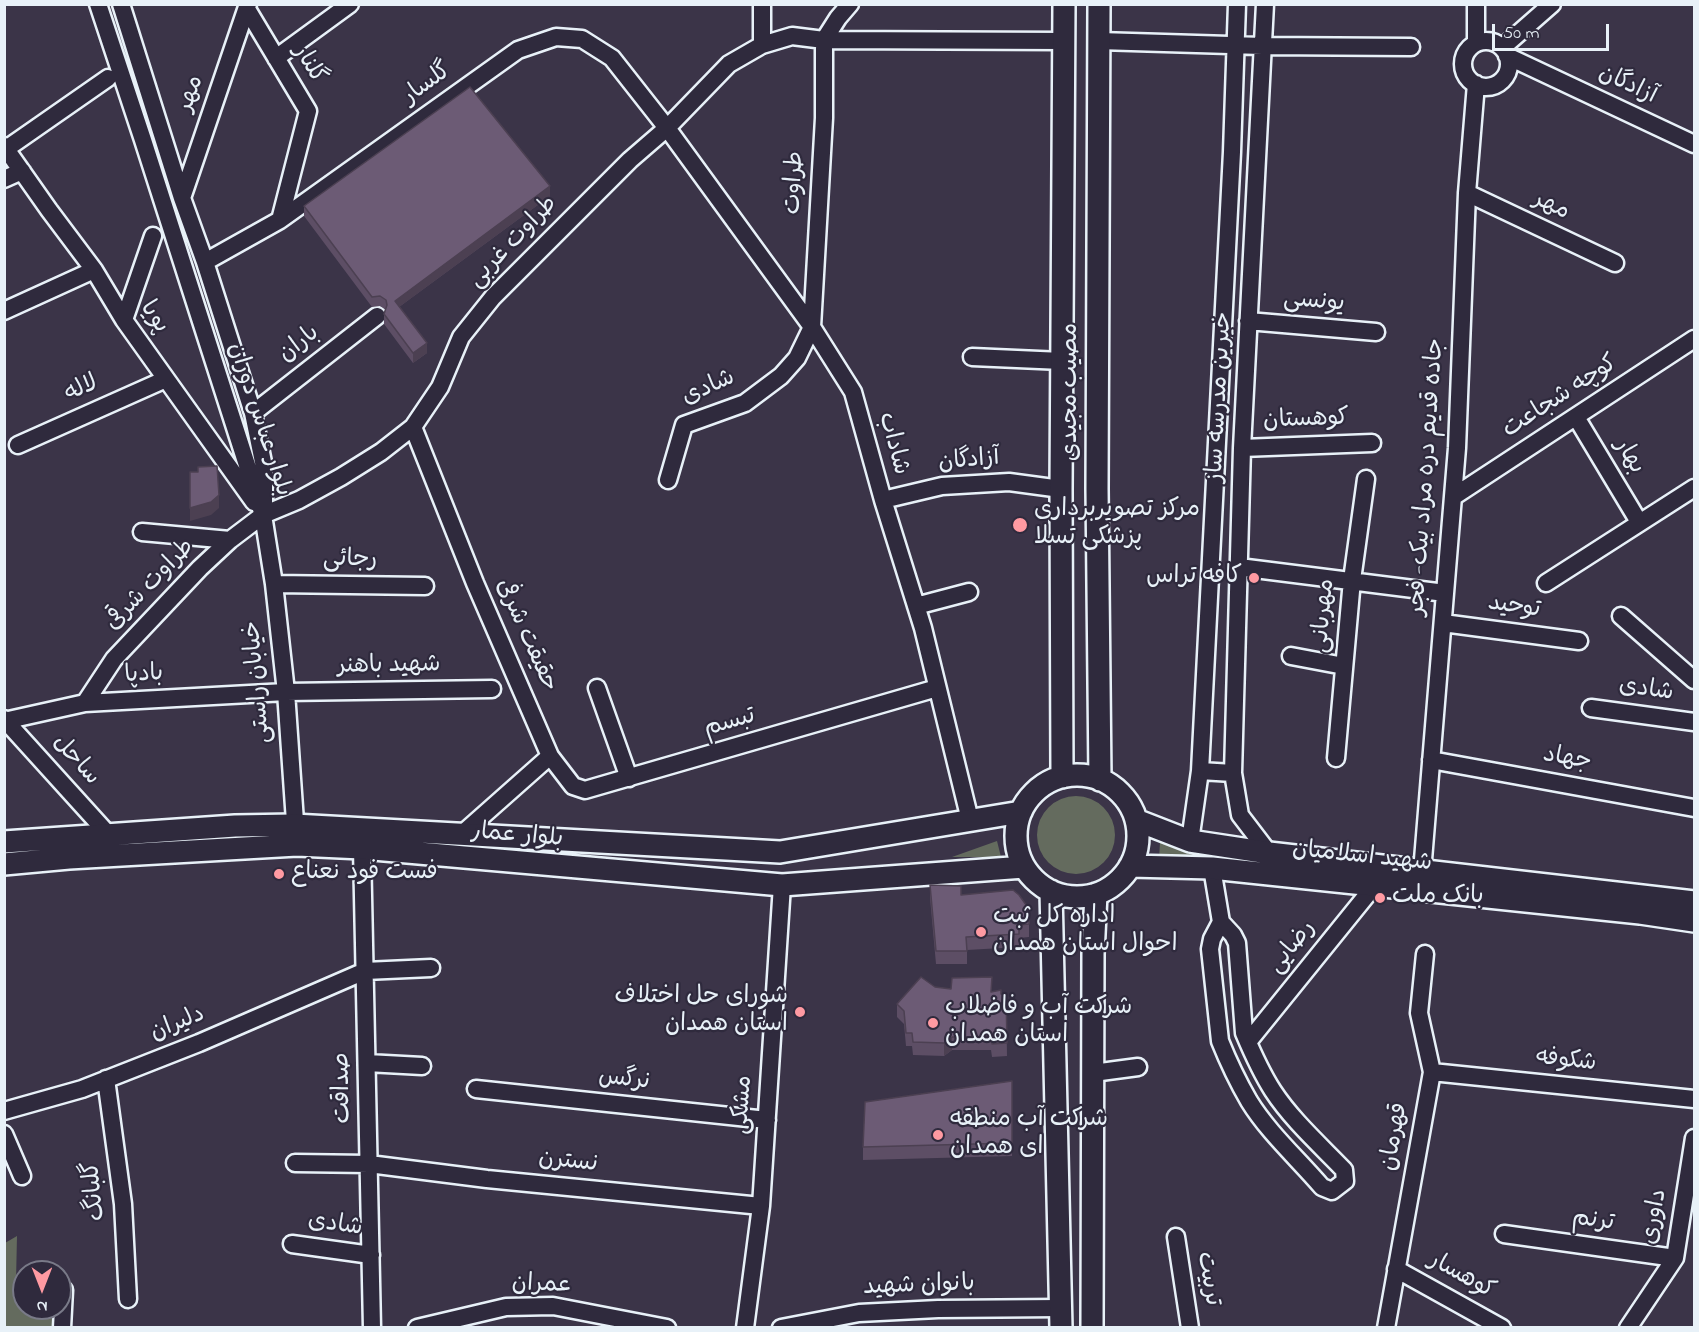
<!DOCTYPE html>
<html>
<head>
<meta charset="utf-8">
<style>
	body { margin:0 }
	#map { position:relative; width:1699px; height:1332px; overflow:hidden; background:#3b3448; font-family:"Indie Flower",sans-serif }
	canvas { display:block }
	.frame { position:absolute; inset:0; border:6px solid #e8f1f8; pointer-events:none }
	.north { position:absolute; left:12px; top:1260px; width:60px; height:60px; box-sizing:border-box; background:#2f2a3d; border:2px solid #797a88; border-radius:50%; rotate:180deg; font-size:16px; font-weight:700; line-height:24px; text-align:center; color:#e8f1f8 }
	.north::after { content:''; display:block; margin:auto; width:21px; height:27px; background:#ff9aa2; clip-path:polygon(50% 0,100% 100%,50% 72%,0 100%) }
	.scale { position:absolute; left:1492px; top:24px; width:117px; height:27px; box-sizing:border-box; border:3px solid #e8f1f8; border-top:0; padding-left:8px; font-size:18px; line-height:21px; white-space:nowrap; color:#e8f1f8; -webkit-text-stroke:4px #2f2a3d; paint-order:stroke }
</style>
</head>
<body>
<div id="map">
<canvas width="1699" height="1332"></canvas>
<div class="frame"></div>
<div class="north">N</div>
<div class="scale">50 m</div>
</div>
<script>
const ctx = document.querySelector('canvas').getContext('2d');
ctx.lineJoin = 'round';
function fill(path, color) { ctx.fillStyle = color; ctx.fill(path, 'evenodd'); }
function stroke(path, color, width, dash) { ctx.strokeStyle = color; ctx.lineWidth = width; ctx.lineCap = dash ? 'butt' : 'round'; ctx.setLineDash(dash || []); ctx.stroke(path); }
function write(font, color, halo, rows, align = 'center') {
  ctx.font = font + ' "Indie Flower","Playpen Sans Arabic",sans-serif'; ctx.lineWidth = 4.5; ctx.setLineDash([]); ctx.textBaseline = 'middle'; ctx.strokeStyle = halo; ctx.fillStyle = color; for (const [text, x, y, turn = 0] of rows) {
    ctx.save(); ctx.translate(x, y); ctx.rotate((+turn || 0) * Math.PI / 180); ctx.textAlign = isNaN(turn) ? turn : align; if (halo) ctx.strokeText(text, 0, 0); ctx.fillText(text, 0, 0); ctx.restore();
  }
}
fill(new Path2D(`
	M1037 835a39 39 0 1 1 78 0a39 39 0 1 1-78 0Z
	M997 841 1001 857H952Z
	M1160 842 1209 855 1159 860Z
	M17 1236 16 1281 24 1283V1308H52V1327H5V1243Z`), '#646b5e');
const minor = new Path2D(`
	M98 4 143 140 263 515 274 584 286 692 296 836
	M121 4 182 198 205 262 253 413 264 467V505
	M762 4V45
	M1265 4 1242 448 1233 773 1240 815 1269 853
	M247 9 308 111 280 220
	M824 40 838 18 850 4
	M1099 41 1262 46 1411 47
	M1463 64a23 23 0 1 1 46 0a23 23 0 1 1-46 0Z
	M1476 43V4
	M1503 47 1552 4
	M1507 56 1694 144
	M276 58 350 4
	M4 146 49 210 94 270 124 320 254 502
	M6 149 108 78
	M4 179 22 171
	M1467 193 1615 263
	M182 198 248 4
	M205 262 280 220 518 50 556 37 582 39 612 58 667 128 812 327 853 392 883 500 923 628 970 820
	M4 311 94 270
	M124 320 153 236
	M1248 321 1376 332
	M972 357 1062 361
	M253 413 377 316
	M1576 417 1639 522
	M413 427 475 583 550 756 462 834
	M18 445 166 379
	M1242 448 1372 443
	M668 480 684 425 745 403 781 376 797 358 812 327 824 118V40
	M1453 497 1694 339
	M883 500 942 486 1009 482 1061 489
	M142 532 230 540
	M1239 567 1445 593
	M1546 583 1694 488
	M274 584 425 586
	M916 606 969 592
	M1621 616 1694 680
	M1443 623 1579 641
	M1291 656 1344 666
	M597 688 629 778
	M85 703 114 659 200 568 230 540 263 515 299 500 341 477 381 452 413 427 440 387 461 337 493 297 630 160 667 128 729 64 762 45 792 36 824 40 1064 41
	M1591 708 1694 722
	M4 719 109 835
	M4 721 85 703 286 692 492 689
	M550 756 573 786 585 790 937 688
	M1336 758 1352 580 1366 479
	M1431 760 1694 808
	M1200 771 1233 773
	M1190 841 1200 771 1232 152 1237 4
	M362 848 372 1328
	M1212 868 1221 922
	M1422 872 1457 448 1467 193 1476 84
	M1221 922 1233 935 1237 943 1244 1033C1252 1052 1262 1074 1273 1091 1292 1120 1320 1145 1344 1170L1345 1181 1332 1191 1322 1187C1298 1159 1268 1132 1249 1101 1238 1082 1228 1061 1220 1041L1210 949 1212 939Z
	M1248 1042 1375 885
	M367 1063 422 1066
	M1432 1072 1694 1099
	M1093 1073 1138 1067
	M106 1079 123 1204 128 1299
	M476 1089 767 1120
	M4 1111 82 1089 199 1043 365 971 431 968
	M4 1134 22 1176
	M295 1163 369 1164 487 1179 761 1206
	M1504 1234 1675 1258
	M1176 1237 1190 1328
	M292 1244 371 1255
	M1396 1269 1502 1328
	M62 1328 64 1290
	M417 1328 506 1307 553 1306 667 1328
	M745 1328 761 1206 782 885
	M781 1328 859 1313 938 1309 1060 1308
	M1386 1328 1432 1072 1419 1013 1425 954
	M1628 1328 1675 1258 1694 1138`);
const major = new Path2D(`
	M1099 4 1097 488 1100 780
	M1016 836a61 61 0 1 1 122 0a61 61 0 1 1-122 0Z
	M1062 777 1061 489 1064 4
	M1136 820 1190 841 1269 853 1694 902
	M4 842 235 826 294 825 780 852 1021 812
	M4 864 69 858 297 845 362 848 782 885 1024 867
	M1130 866 1212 868 1640 913 1694 921
	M1051 891 1061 1328
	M1092 1328 1093 954 1096 894`);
stroke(minor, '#e8f1f8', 21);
stroke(major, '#e8f1f8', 26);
stroke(minor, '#2f2a3d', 16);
stroke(major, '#2f2a3d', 21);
fill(new Path2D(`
	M550 196 399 307 427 353 413 363 384 324V314L386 310 380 306 372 307 304 216V206Z
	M930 885 961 895 1029 909V937L1019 938V947L967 950V964H936L930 898Z
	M935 987 1006 994 1007 1056 992 1057 991 1050H952L944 1056 913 1055 912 1046H906L904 1024 897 1017V1004Z
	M1012 1081V1156L863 1160V1147Z`), '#5d4e65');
fill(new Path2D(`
	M550 186V196L395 310V301Z
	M427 343V353L413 363V353Z
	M219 495V508L211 515 190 521V508Z
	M952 1037V1050L944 1056V1043Z`), '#4c4052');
const building = new Path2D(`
	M470 87 550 186 395 301 427 343 413 353 384 314 387 305 386 300 380 296 372 297 304 206Z
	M217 466 219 495 211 502 190 508V472H198V467Z
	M930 885 961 886V895L1013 890 1019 895 1029 909V924L1019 925V934L966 937 967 951H936Z
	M921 977 935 987 951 989 952 978 992 977 991 992 1001 990V994H1006L1007 1043 992 1044 991 1037H952L944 1043 913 1042 912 1033H906L904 1011 897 1004Z
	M1012 1081V1143L863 1147 865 1102Z`);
fill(building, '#6c5b75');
stroke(building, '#4c4052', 1.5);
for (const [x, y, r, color] of [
	[1020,525,8,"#ff9aa2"],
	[1254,578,6,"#ff9aa2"],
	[279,874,6,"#ff9aa2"],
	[1380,898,6,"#ff9aa2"],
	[981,932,6,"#ff9aa2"],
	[800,1012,6,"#ff9aa2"],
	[933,1023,6,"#ff9aa2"],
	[938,1135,6,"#ff9aa2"]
]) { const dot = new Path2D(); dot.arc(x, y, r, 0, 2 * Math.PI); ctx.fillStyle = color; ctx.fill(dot); stroke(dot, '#2f2a3d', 2); }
write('24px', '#e8f1f8', '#2f2a3d', [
	["گلنار",308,65,59],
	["گلسار",428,85,-36],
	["آزادگان",1627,86,25],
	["مهر",192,94,-71],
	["طراوت",796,183,-87],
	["مهر",1551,207,25],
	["طراوت غربی",514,243,-46],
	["یونسی",1314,303,5],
	["پویا",153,318,56],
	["باران",300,345,-38],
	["شادی",709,389,-24],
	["لاله",82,390,-24],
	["مصیب مجیدی",1072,392,-90],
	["خیرین مدرسه ساز",1221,397,-87],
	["کوچه شجاعت",1561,398,-33],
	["بلوار عباس دوران",258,420,72],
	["کوهستان",1306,421,-2],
	["شاداب",892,444,75],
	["بهار",1628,457,59],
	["آزادگان",969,462,-5],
	["جاده قدیم دره مراد بیک- فجر",1428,477,-86],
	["رجائی",350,561,1],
	["طراوت شرقی",151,586,-46],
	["توحید",1514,608,8],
	["مهربانی",1325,616,-85],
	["حقیقت شرفی",525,636,66],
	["شهید باهنر",389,667,-1],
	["بادپا",144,676,-3],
	["خیابان راستی",259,682,-95],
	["شادی",1646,691,8],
	["تبسم",730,724,-16],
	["جهاد",1567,760,10],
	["ساحل",75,761,48],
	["بلوار عمار",517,837,5],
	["شهید اسلامیان",1362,858,6],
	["رضایی",1293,948,-51],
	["دلیران",178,1025,-22],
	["شکوفه",1566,1062,6],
	["نرگس",624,1081,6],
	["صداقت",344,1088,-91],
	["مشکی",744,1105,-86],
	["قهرمان",1396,1137,-80],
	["نسترن",568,1163,6],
	["گلبانگ",96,1191,-96],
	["داوری",1656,1217,-80],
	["ترنم",1593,1222,8],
	["شادی",335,1226,8],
	["کوهسار",1461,1277,29],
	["تربیت",1207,1279,81],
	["عمران",542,1286,2],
	["بانوان شهید",919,1287,-2]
]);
write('24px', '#e8f1f8', '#2f2a3d', [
	["مرکز تصویربرداری",1034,511],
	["پزشکی تسلا",1034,539],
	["کافه تراس",1242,578,"right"],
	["فست فود نعناع",291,874],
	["بانک ملت",1392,898],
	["اداره کل ثبت",993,918],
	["احوال استان همدان",993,946],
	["شوراى حل اختلاف",788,998,"right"],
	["استان همدان",788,1026,"right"],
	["شرکت آب و فاضلاب",945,1009],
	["استان همدان",945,1037],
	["شرکت آب منطقه",950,1121],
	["ای همدان",950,1149]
], 'left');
</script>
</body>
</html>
